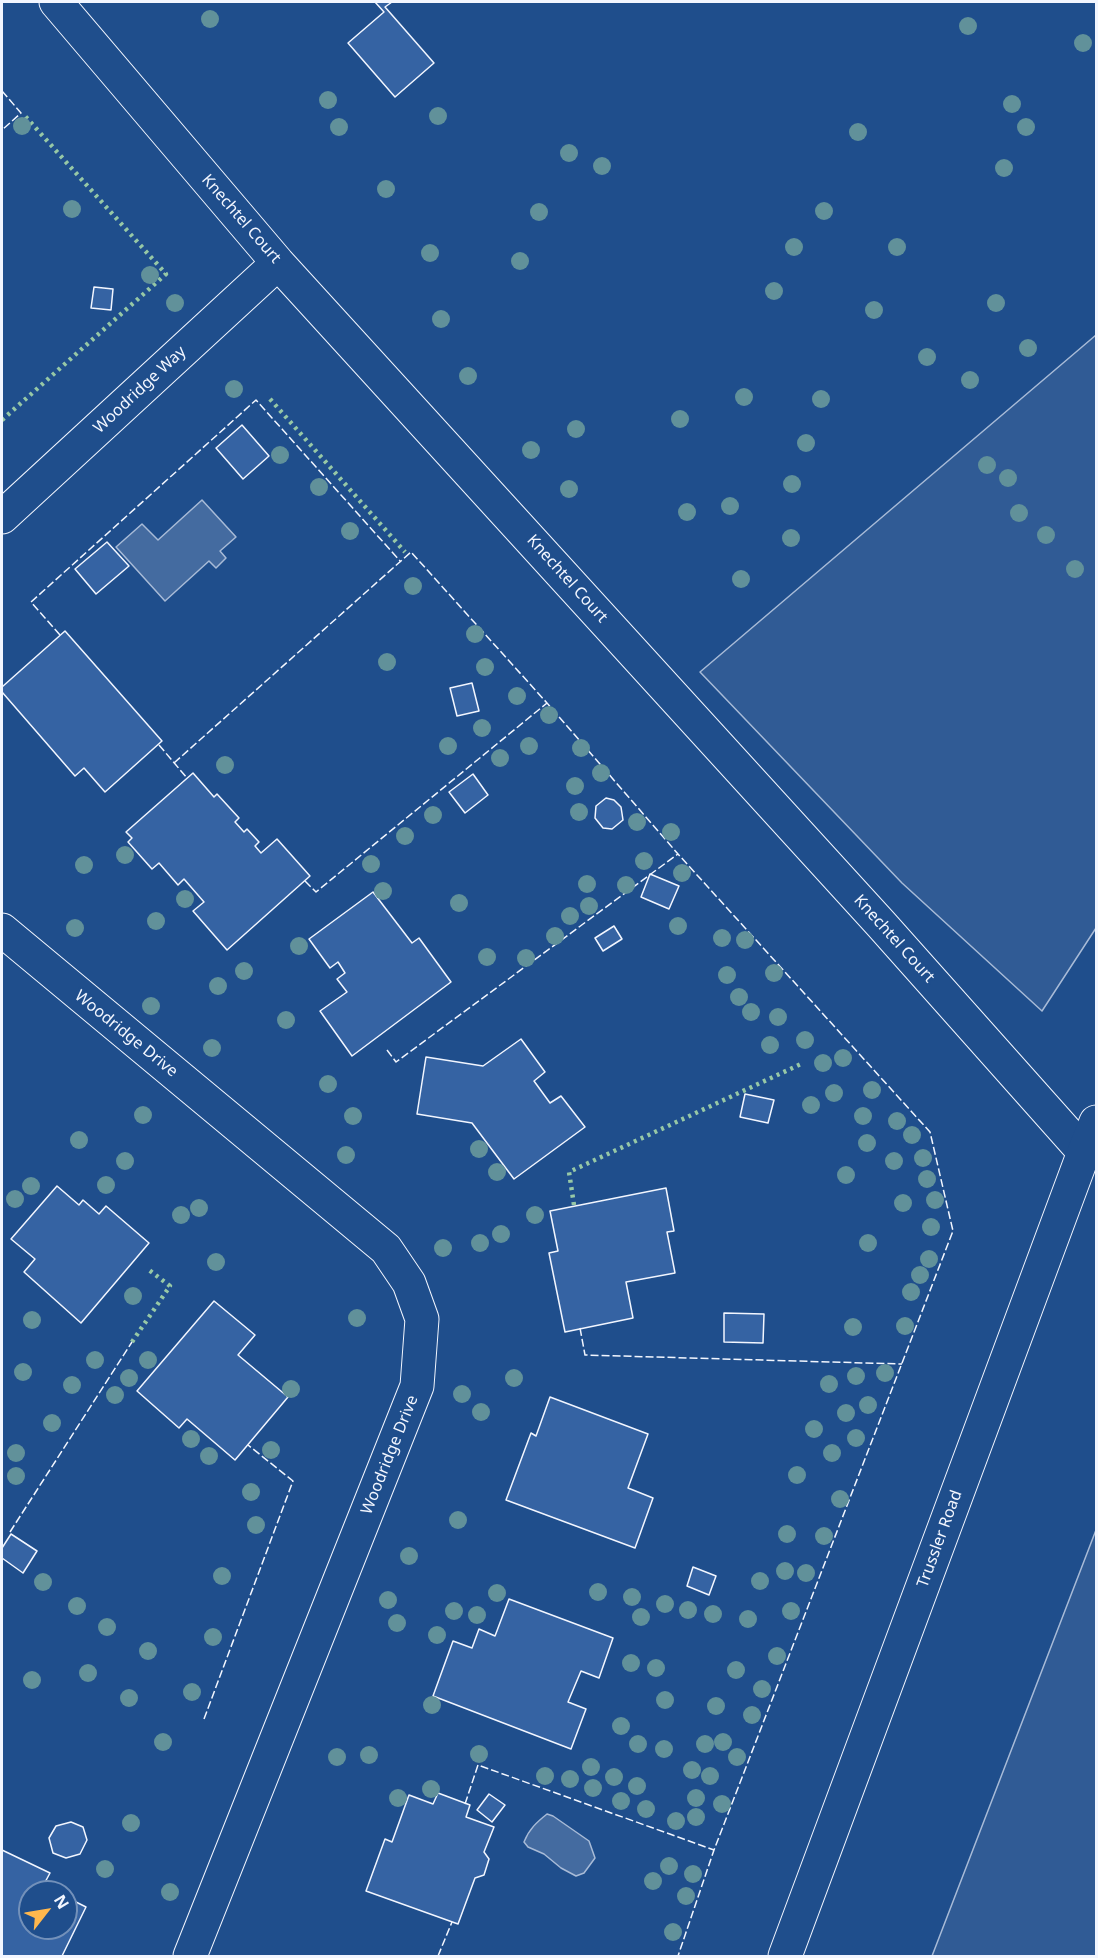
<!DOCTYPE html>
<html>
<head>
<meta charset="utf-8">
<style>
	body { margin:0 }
	#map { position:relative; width:1098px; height:1958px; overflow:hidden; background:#1f4e8c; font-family:"Noto Sans",sans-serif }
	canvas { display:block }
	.frame { position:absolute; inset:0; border:3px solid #f2f6ff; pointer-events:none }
	.north { position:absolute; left:18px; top:1880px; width:60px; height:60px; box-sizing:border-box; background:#1f4e8c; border:2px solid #7391ba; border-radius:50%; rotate:59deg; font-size:16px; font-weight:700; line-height:24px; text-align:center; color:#f2f6ff }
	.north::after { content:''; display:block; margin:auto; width:21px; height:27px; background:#ffb74d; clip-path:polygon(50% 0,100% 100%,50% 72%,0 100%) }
</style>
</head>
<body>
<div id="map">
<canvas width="1098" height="1958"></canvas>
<div class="frame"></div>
<div class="north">N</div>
</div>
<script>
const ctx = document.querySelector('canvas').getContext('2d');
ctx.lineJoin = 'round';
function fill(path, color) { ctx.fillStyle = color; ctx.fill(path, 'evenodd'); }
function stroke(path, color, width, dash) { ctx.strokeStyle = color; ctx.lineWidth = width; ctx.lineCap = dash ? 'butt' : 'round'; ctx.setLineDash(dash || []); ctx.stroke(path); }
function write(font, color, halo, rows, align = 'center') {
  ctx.font = font + ' "Noto Sans",sans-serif'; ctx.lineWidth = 4.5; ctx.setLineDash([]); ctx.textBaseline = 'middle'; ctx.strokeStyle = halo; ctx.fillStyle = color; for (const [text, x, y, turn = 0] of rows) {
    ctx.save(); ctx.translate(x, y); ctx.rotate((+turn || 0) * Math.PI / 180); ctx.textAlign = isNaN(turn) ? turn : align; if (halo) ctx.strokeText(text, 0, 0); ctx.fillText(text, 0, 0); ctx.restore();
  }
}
const built = new Path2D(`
	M1096 335V928L1042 1011 902 883 700 672Z
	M1096 1530V1956H932Z`);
fill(built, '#305b95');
stroke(built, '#a8bbd7', 1.5);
const water = new Path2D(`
	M202 500 236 537 220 551 226 558 216 568 209 561 165 601 116 547 142 524 158 540Z
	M547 1814 553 1816 589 1841 595 1858 584 1873 576 1876 561 1868 544 1854 528 1847 524 1842C529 1829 537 1822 547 1814Z`);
fill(water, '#446ba0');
stroke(water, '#a8bbd7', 1.5);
const building = new Path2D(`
	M375 2H392L385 7 434 63 395 97 348 43 384 12Z
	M94 287 113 289 111 310 91 308Z
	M242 425 269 456 243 479 216 448Z
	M107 542 129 566 96 594 75 569Z
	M65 631 162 741 105 792 84 768 75 776 2 692V687Z
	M472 683 479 711 457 716 450 688Z
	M193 773 214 797 217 794 239 818 235 822 244 832 247 829 259 842 255 846 261 853 277 839 310 876 227 950 193 911 204 902 184 879 178 885 159 863 152 869 128 842 132 838 126 832Z
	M473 774 488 795 465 813 449 792Z
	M606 798 614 800 621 807 623 820 612 829 603 828 595 818 596 806Z
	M650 874 679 886 669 909 641 897Z
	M373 892 412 943 419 938 451 982 352 1056 320 1011 347 992 337 979 345 973 338 962 330 968 309 939Z
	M614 926 622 939 603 951 595 938Z
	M521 1039 545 1072 534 1081 550 1103 561 1096 585 1127 514 1179 472 1123 417 1114 426 1057 483 1066Z
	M745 1094 774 1100 768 1123 740 1117Z
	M57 1186 79 1205 83 1200 99 1214 106 1206 149 1243 81 1323 24 1272 35 1259 11 1239Z
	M666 1188 674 1231 667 1232 675 1273 626 1282 633 1318 565 1332 549 1253 558 1251 550 1211Z
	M214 1301 255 1335 238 1355 288 1397 235 1460 187 1419 179 1428 137 1391Z
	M724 1313 764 1314 763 1343 724 1342Z
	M550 1397 648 1434 628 1488 653 1498 635 1548 506 1500 531 1433 536 1436Z
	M11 1534 37 1551 23 1573 2 1558V1548Z
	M693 1567 716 1576 709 1595 687 1586Z
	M509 1599 613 1638 599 1678 581 1671 568 1702 586 1709 571 1749 433 1696 453 1641 472 1648 479 1629 495 1636Z
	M438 1793 470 1805 466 1817 494 1827 484 1852 489 1859 484 1875 475 1878 458 1924 366 1891 385 1839 392 1842 409 1795 433 1804Z
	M489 1794 505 1805 492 1822 477 1810Z
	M71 1822 83 1827 87 1840 80 1854 66 1858 53 1853 49 1838 56 1826Z
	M2 1850 50 1873 43 1886 56 1892H30V1928H66V1897L86 1907 62 1956H2Z`);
fill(building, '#3563a3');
stroke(building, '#f2f6ff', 1.5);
const minor = new Path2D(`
	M56 2 278 263 881 924 1084 1152
	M2 517 278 263
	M2 930 386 1249 409 1283 422 1319 417 1386 190 1956`);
const secondary = new Path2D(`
	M785 1956 1084 1152 1096 1122`);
stroke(minor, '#f2f6ff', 35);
stroke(secondary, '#f2f6ff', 35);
stroke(minor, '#1f4e8c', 33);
stroke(secondary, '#1f4e8c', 33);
stroke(new Path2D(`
	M270 399 405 552
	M2 420 166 274 25 116
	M574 1205 569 1172 801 1064
	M132 1342 170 1286 149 1270`), '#97c8a6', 4.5, [3, 4.5]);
stroke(new Path2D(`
	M2 91 21 113 2 130
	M60 635 31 602 256 400 401 562
	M159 745 187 778
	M174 763 411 552 547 703 678 854 930 1132 953 1231 714 1850 678 1956
	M305 881 316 892 547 703
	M387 1050 396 1062 678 854
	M580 1328 585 1355 902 1364
	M10 1532 132 1342
	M204 1719 293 1481 248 1445
	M465 1804 478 1765 714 1850
	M438 1956 452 1922`), '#f2f6ff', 1.5, [8, 3]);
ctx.fillStyle = '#61919a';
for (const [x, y] of [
	[210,19],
	[968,26],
	[1083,43],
	[328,100],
	[1012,104],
	[438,116],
	[22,126],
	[339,127],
	[1026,127],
	[858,132],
	[569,153],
	[602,166],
	[1004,168],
	[386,189],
	[72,209],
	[824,211],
	[539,212],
	[794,247],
	[897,247],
	[430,253],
	[520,261],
	[150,275],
	[774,291],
	[175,303],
	[996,303],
	[874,310],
	[441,319],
	[1028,348],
	[927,357],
	[468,376],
	[970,380],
	[234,389],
	[744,397],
	[821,399],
	[680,419],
	[576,429],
	[806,443],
	[531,450],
	[280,455],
	[987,465],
	[1008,478],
	[792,484],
	[319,487],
	[569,489],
	[730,506],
	[687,512],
	[1019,513],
	[350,531],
	[1046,535],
	[791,538],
	[1075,569],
	[741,579],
	[413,586],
	[475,634],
	[387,662],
	[485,667],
	[517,696],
	[549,715],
	[482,728],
	[448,746],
	[529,746],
	[581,748],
	[500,758],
	[225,765],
	[601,773],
	[575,786],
	[579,812],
	[433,815],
	[637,822],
	[671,832],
	[405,836],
	[125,855],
	[644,861],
	[371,864],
	[84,865],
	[682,873],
	[587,884],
	[626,885],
	[383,891],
	[185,899],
	[459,903],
	[589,906],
	[570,916],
	[156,921],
	[678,926],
	[75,928],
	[555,936],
	[722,938],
	[745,940],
	[299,946],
	[487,957],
	[526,958],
	[244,971],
	[774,973],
	[727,975],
	[218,986],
	[739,997],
	[151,1006],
	[751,1012],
	[778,1017],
	[286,1020],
	[805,1040],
	[770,1045],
	[212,1048],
	[843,1058],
	[823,1063],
	[328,1084],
	[872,1090],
	[834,1093],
	[811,1105],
	[143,1115],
	[353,1116],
	[863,1116],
	[897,1121],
	[912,1135],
	[79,1140],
	[867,1143],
	[479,1149],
	[346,1155],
	[923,1158],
	[125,1161],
	[894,1161],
	[497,1172],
	[846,1175],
	[927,1179],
	[106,1185],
	[31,1186],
	[15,1199],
	[935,1200],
	[903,1203],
	[199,1208],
	[181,1215],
	[535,1215],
	[931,1227],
	[501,1234],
	[480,1243],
	[868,1243],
	[443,1248],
	[929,1259],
	[216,1262],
	[920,1275],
	[911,1292],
	[133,1296],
	[357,1318],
	[32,1320],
	[905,1326],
	[853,1327],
	[95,1360],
	[148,1360],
	[23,1372],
	[885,1373],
	[856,1376],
	[129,1378],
	[514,1378],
	[829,1384],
	[72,1385],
	[291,1389],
	[462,1394],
	[115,1395],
	[868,1405],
	[481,1412],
	[846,1413],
	[52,1423],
	[814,1429],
	[856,1438],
	[191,1439],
	[271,1450],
	[16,1453],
	[832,1453],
	[209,1456],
	[797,1475],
	[16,1476],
	[251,1492],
	[840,1499],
	[458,1520],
	[256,1525],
	[787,1534],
	[824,1536],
	[409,1556],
	[785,1571],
	[806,1573],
	[222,1576],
	[760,1581],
	[43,1582],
	[598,1592],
	[497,1593],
	[632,1597],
	[388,1600],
	[665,1604],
	[77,1606],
	[688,1610],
	[454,1611],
	[791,1611],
	[713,1614],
	[477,1615],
	[641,1617],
	[748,1619],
	[397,1623],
	[107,1627],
	[437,1635],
	[213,1637],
	[148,1651],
	[777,1656],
	[631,1663],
	[656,1668],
	[736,1670],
	[88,1673],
	[32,1680],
	[762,1689],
	[192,1692],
	[129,1698],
	[665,1700],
	[432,1705],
	[716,1706],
	[752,1715],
	[621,1726],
	[163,1742],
	[723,1742],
	[638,1744],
	[705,1744],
	[664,1749],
	[479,1754],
	[369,1755],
	[337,1757],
	[737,1757],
	[591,1767],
	[692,1770],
	[545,1776],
	[710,1776],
	[614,1777],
	[570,1779],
	[637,1786],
	[593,1788],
	[431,1789],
	[398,1798],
	[696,1798],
	[621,1801],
	[722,1804],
	[646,1809],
	[696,1817],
	[676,1821],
	[131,1823],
	[669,1866],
	[105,1869],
	[693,1874],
	[653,1881],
	[170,1892],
	[686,1896],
	[673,1932]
]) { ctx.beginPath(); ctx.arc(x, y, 9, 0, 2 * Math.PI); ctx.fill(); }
write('16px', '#f2f6ff', '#1f4e8c', [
	["Knechtel Court",241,219,49],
	["Woodridge Way",140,390,-43],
	["Knechtel Court",567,579,48],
	["Knechtel Court",894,939,48],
	["Woodridge Drive",126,1034,39],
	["Woodridge Drive",390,1455,-68],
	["Trussler Road",940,1539,-70]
]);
</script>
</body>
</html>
